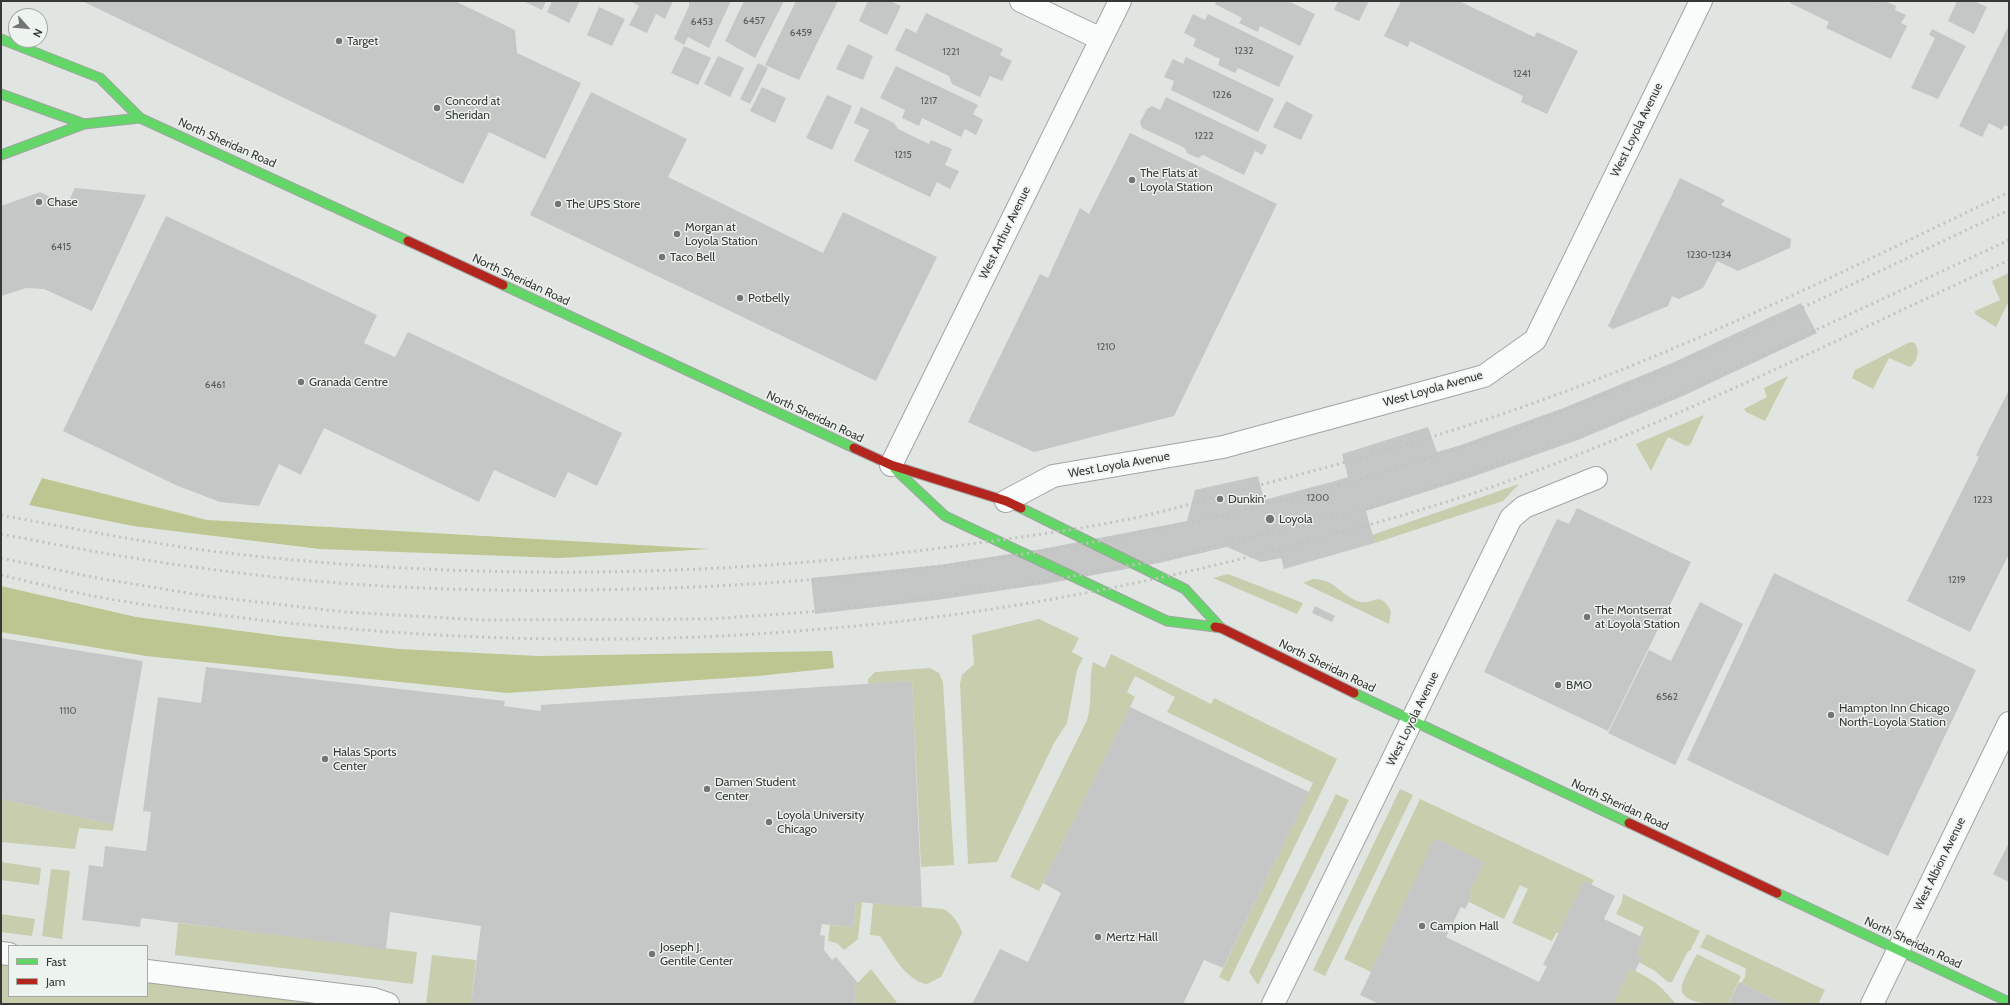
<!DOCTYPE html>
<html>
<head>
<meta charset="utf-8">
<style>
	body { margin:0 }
	#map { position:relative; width:2010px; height:1005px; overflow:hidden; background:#e1e5e2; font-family:Cabin,sans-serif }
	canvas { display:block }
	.frame { position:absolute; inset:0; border:2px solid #373937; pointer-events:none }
	.legend { position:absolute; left:8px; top:945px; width:140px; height:52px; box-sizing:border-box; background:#edf3ee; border:1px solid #a4a9a5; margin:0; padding:5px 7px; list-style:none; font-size:12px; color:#373937 }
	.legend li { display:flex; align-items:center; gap:8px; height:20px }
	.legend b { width:20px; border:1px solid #a4a9a5 }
	.north { position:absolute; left:8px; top:8px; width:40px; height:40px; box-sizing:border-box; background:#edf3ee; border:1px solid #a4a9a5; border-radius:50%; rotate:117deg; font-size:11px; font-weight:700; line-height:16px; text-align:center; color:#373937 }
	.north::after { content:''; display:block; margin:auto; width:14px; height:18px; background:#727573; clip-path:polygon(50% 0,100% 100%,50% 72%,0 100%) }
</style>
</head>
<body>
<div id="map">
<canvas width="2010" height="1005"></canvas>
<div class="frame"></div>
<ul class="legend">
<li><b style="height:5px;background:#63d668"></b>Fast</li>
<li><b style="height:5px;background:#b3261e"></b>Jam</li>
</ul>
<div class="north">N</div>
</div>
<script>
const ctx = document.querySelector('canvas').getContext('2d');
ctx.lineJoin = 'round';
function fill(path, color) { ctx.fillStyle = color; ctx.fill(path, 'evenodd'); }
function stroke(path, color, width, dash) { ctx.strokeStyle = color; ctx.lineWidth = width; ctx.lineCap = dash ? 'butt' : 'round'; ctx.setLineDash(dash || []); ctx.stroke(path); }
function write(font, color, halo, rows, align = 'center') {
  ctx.font = font + ' Cabin,sans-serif'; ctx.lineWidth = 3; ctx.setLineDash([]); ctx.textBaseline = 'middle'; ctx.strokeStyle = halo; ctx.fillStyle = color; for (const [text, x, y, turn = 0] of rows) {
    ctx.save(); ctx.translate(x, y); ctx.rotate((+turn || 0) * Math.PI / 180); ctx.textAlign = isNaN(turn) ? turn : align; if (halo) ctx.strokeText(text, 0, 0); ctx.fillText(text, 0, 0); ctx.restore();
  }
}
fill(new Path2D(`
	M2009 273V301L1996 327 1975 314V311L2000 300 1992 281Z
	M1910 342 1914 343C1921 350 1917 362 1910 367L1889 358 1873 389 1852 378 1855 370Z
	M1788 376 1765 421 1746 412 1744 409 1767 397 1764 388Z
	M1704 415 1690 445 1686 446 1668 437 1651 471 1636 444Z
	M1519 484 1503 501 1375 543 1372 535Z
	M1228 574 1303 603 1297 614 1213 578Z
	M1313 579C1335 579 1339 594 1357 601 1374 607 1378 588 1391 611L1389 624 1303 583Z
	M1039 619 1079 638 1072 652 1083 658 1077 670 1067 723 1054 743 997 862 968 864 960 684 962 675 974 664 972 635Z
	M1111 654 1211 704 1214 698 1337 759 1229 982 1219 977 1313 783 1167 712 1175 697 1135 676 1127 692 1135 697 1039 891 1010 877 1087 720C1093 701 1088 682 1093 662L1105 668Z
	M930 668 939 673 943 682 954 865 921 867 912 681 868 684V679L875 672Z
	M1400 789 1413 795 1325 976 1313 970Z
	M1336 794 1349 800 1258 985 1249 972Z
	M1 799 114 825 113 831 79 828 75 849 1 842Z
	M1420 799 1594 880 1591 885 1584 881 1559 933H1556L1552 941 1512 923 1528 889 1520 885 1504 919 1469 902 1472 895 1469 893 1483 862 1435 839 1371 972 1344 959Z
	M1 862 41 868 39 885 1 880Z
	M51 869 70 871 62 939 42 936Z
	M1623 894 1700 931 1690 951H1688L1672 982H1668L1655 971 1639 962 1642 957 1637 955 1644 938 1640 936 1644 927 1616 914 1622 902Z
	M856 902H862L858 939 844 950 837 943 828 941 830 925 853 927Z
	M873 903 943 909C952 913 960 924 962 933L941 977 927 984C906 981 891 952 880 936L870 935Z
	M1 914 35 919 32 936 1 932Z
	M178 923 417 952 413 984 175 955Z
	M1707 934 1825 990 1818 1004H1784L1741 983 1745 977 1746 969 1743 967 1700 947Z
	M1697 954 1741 976 1728 1004C1715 1004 1678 1005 1682 986 1684 976 1692 964 1697 954Z
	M432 955 476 960 471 1004H426Z
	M1 962 9 963V996H147V981L328 1004H1Z
	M1630 968C1654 980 1659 984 1676 1004H1613Z
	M871 969 898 1004H854L857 990 854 987Z`), '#c7cdad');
fill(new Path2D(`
	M42 478 207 520 709 549 560 558 320 549 133 526 29 505Z
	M1 586 136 617 279 636 399 649 538 656 832 651 834 668 758 676 507 693 146 656 1 632Z`), '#bdc590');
fill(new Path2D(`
	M82 1H455L515 30 517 53 581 83 545 159 489 132 463 184Z
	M523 1H546L542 10Z
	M552 1H580L569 23 547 12Z
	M632 1H673L665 19 656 14 647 33 629 25 639 6 632 2Z
	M689 1H731L709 48 688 37 684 45 674 39 689 6Z
	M744 1H784L755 58 725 41Z
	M796 1H838L799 80 765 65Z
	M868 1H890L901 6 887 35 859 21Z
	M1216 1H1288L1315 14 1300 46 1260 26 1258 32 1239 23 1242 18 1215 4Z
	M1338 1H1369L1359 21 1334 10Z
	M1401 1H1459L1534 37 1537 32 1578 51 1547 114 1521 102 1523 96 1410 41 1408 47 1384 36Z
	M1791 1H1874L1878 3 1879 1H1885L1896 6 1895 10 1906 15 1901 23 1907 26 1891 59 1826 28 1829 22 1790 3Z
	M1957 1H1974L1987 7 1974 34 1948 21Z
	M599 7 625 19 612 46 587 35Z
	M926 13 1003 49 1000 55 1012 61 1002 81 990 76 980 97 952 84 949 76 895 50 906 28 916 33Z
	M1193 14 1205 20 1208 14 1294 56 1279 87 1238 68 1235 73 1218 65 1220 59 1193 46 1196 39 1184 33Z
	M2009 25V127L2005 125 2002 130 1989 123 1982 137 1959 126Z
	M1932 29 1966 46 1938 99 1911 88 1935 38 1929 35Z
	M848 44 873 56 863 80 836 69Z
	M684 46 711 58 698 85 671 73Z
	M718 56 744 68 730 97 704 84Z
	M1186 57 1274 99 1258 132 1171 90 1174 81 1164 77 1173 59 1183 64Z
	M758 63 768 68 750 104 740 99Z
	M896 66 978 105 973 114 983 120 976 135 965 129 961 137 922 118 919 126 902 118 905 110 880 98Z
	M762 87 786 98 775 123 750 111Z
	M591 92 687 139 668 177 823 253 843 212 937 257 876 381 530 215Z
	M827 95 852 106 832 150 806 138Z
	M1166 97 1267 145 1262 155 1255 151 1244 175 1203 155 1198 158 1187 153 1185 148 1142 128 1140 122 1147 109 1152 106 1160 110Z
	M1286 101 1313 115 1301 140 1273 127Z
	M861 107 894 123 898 129 929 144 931 140 952 149 945 165 959 171 950 189 937 182 930 197 854 161 869 130 854 123Z
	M1130 133 1277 204 1174 416 1034 452 968 422 1040 274 1048 278 1080 208 1089 214Z
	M1680 178 1725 200 1721 205 1791 239 1790 248 1738 271 1717 261 1703 288 1679 299 1672 296 1668 306 1613 329 1608 326Z
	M75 188 146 195 92 311 44 289 26 288 1 296V206L40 192 67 205Z
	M166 216 377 315 364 343 395 357 408 332 622 433 597 486 568 472 555 498 494 470 479 502 324 428 301 475 279 464 259 506 220 502 178 486 63 431Z
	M1801 303 1817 333 1685 395 1578 440 1469 478 1366 511 1375 543 1284 569 1281 558 1261 562 1227 547 1159 563 1045 584 937 600 815 614 811 578 939 565 1042 549 1187 521 1195 490 1258 476 1264 500 1335 481 1348 477 1342 454 1428 427 1437 452 1458 446 1566 407 1672 363Z
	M2009 390V554L1970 632 1907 601 1979 457 1976 455Z
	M1577 508 1691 562 1608 731 1484 672 1557 519 1569 524Z
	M1774 573 1976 670 1888 856 1687 760Z
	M1700 602 1743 624 1675 765 1608 733 1649 650 1671 661Z
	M1315 606 1335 616 1332 622 1312 613Z
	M1 638 143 661 114 825 1 799Z
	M206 667 505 701 504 706 541 711V705L912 681 922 907 856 902 853 927 822 924 820 935 825 936 824 950 832 960 836 957 858 983 854 987 857 990 854 1004H471L481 926 390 912 386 949 141 918 140 927 82 920 89 865 103 867 105 846 146 851 151 812 143 811 158 697 201 703Z
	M1130 707 1309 792 1223 968 1204 960 1183 1004H972L1000 949 1028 962 1061 893 1043 883Z
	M1435 838 1484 862 1469 893 1472 895 1469 902 1465 909 1461 907 1446 937 1539 982 1547 966 1543 965 1584 881 1615 896 1604 919 1644 938 1637 955 1642 957 1635 971 1630 968 1613 1004H1379L1360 995Z
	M2009 843V882L1993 874Z
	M1739 982 1741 983 1784 1004H1728Z`), '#c4c7c5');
const street = new Path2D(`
	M1021 1 1101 39
	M891 465 1120 1
	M1006 501 1053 476 1223 447 1484 376 1535 340 1701 1
	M1 953 9 954
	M147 971 373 999 388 1004
	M1273 1004 1511 518 1524 507 1596 478
	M1872 1004 2009 723`);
const fast = new Path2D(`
	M1 39 100 78 140 118 408 241
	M1 94 84 124 140 118
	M1 155 84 124
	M503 285 854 448
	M895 469 945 516 1167 621 1215 627
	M1021 508 1185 589 1221 628
	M1354 693 1629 823
	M1777 893 2009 1002`);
const jam = new Path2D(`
	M408 241 503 285
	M854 448 891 465 1006 501 1021 508
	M1215 627 1221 628 1354 693
	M1629 823 1777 893`);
stroke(street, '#a1a4a2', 24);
stroke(fast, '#a1a4a2', 11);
stroke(jam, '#a1a4a2', 11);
stroke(street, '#fafbfb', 22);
stroke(fast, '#63d668', 9);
stroke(jam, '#b3261e', 9);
stroke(new Path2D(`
	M1 515C76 529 151 544 227 553 469 581 715 578 956 546 1021 537 1087 529 1152 514 1185 506 1219 496 1252 487 1333 466 1414 444 1493 417 1671 358 1840 273 2009 192
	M1 534C73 548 144 561 217 570 355 589 495 593 634 589 930 582 1224 532 1503 433 1677 372 1842 288 2009 210
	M1 558 97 578 206 596 345 612 482 620 709 619 809 612 933 597 1047 581 1159 560 1365 509 1468 475 1577 436 1683 392 2009 240
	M1 575C31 582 62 590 93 596 154 607 217 615 279 622 455 641 633 645 810 630 980 617 1149 585 1313 540 1377 523 1441 505 1503 483 1676 421 1842 337 2009 260`), '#c1c2c1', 3, [2, 4]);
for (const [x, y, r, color] of [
	[339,41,4,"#727573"],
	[437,108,4,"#727573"],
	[1132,180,4,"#727573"],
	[39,202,4,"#727573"],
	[558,204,4,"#727573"],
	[677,234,4,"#727573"],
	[662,257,4,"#727573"],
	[740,298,4,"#727573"],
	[301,382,4,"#727573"],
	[1220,499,4,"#727573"],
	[1270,519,5,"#727573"],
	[1587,617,4,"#727573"],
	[1558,685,4,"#727573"],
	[1831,715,4,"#727573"],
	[325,759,4,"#727573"],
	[707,789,4,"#727573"],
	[769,822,4,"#727573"],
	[1422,926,4,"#727573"],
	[1098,937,4,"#727573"],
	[652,954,4,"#727573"]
]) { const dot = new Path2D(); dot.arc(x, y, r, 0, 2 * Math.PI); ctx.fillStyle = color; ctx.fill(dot); stroke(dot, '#edf3ee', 1.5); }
write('10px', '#5a5c5a', null, [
	["6457",754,21],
	["6453",702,22],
	["6459",801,33],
	["1232",1244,51],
	["1221",951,52],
	["1241",1522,74],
	["1226",1222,95],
	["1217",929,101],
	["1222",1204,136],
	["1215",903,155],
	["6415",61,247],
	["1230-1234",1709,255],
	["1210",1106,347],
	["6461",215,385],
	["1200",1318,498],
	["1223",1983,500],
	["1219",1957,580],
	["6562",1667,697],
	["1110",68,711]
]);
write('12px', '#373937', '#edf3ee', [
	["Target",347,41],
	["Concord at",445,101],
	["Sheridan",445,115],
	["The Flats at",1140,173],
	["Loyola Station",1140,187],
	["Chase",47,202],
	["The UPS Store",566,204],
	["Morgan at",685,227],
	["Loyola Station",685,241],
	["Taco Bell",670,257],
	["Potbelly",748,298],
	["Granada Centre",309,382],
	["Dunkin'",1228,499],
	["Loyola",1279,519],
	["The Montserrat",1595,610],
	["at Loyola Station",1595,624],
	["BMO",1566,685],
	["Hampton Inn Chicago",1839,708],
	["North-Loyola Station",1839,722],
	["Halas Sports",333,752],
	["Center",333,766],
	["Damen Student",715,782],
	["Center",715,796],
	["Loyola University",777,815],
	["Chicago",777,829],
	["Campion Hall",1430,926],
	["Mertz Hall",1106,937],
	["Joseph J.",660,947],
	["Gentile Center",660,961]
], 'left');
write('12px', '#373937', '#edf3ee', [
	["West Loyola Avenue",1637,130,-64],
	["North Sheridan Road",227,143,24],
	["West Arthur Avenue",1005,233,-64],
	["North Sheridan Road",521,280,25],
	["West Loyola Avenue",1433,389,-16],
	["North Sheridan Road",815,417,25],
	["West Loyola Avenue",1119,465,-10],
	["North Sheridan Road",1327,666,26],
	["West Loyola Avenue",1413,719,-64],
	["North Sheridan Road",1620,805,25],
	["West Albion Avenue",1940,864,-64],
	["North Sheridan Road",1913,943,25]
]);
</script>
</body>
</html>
